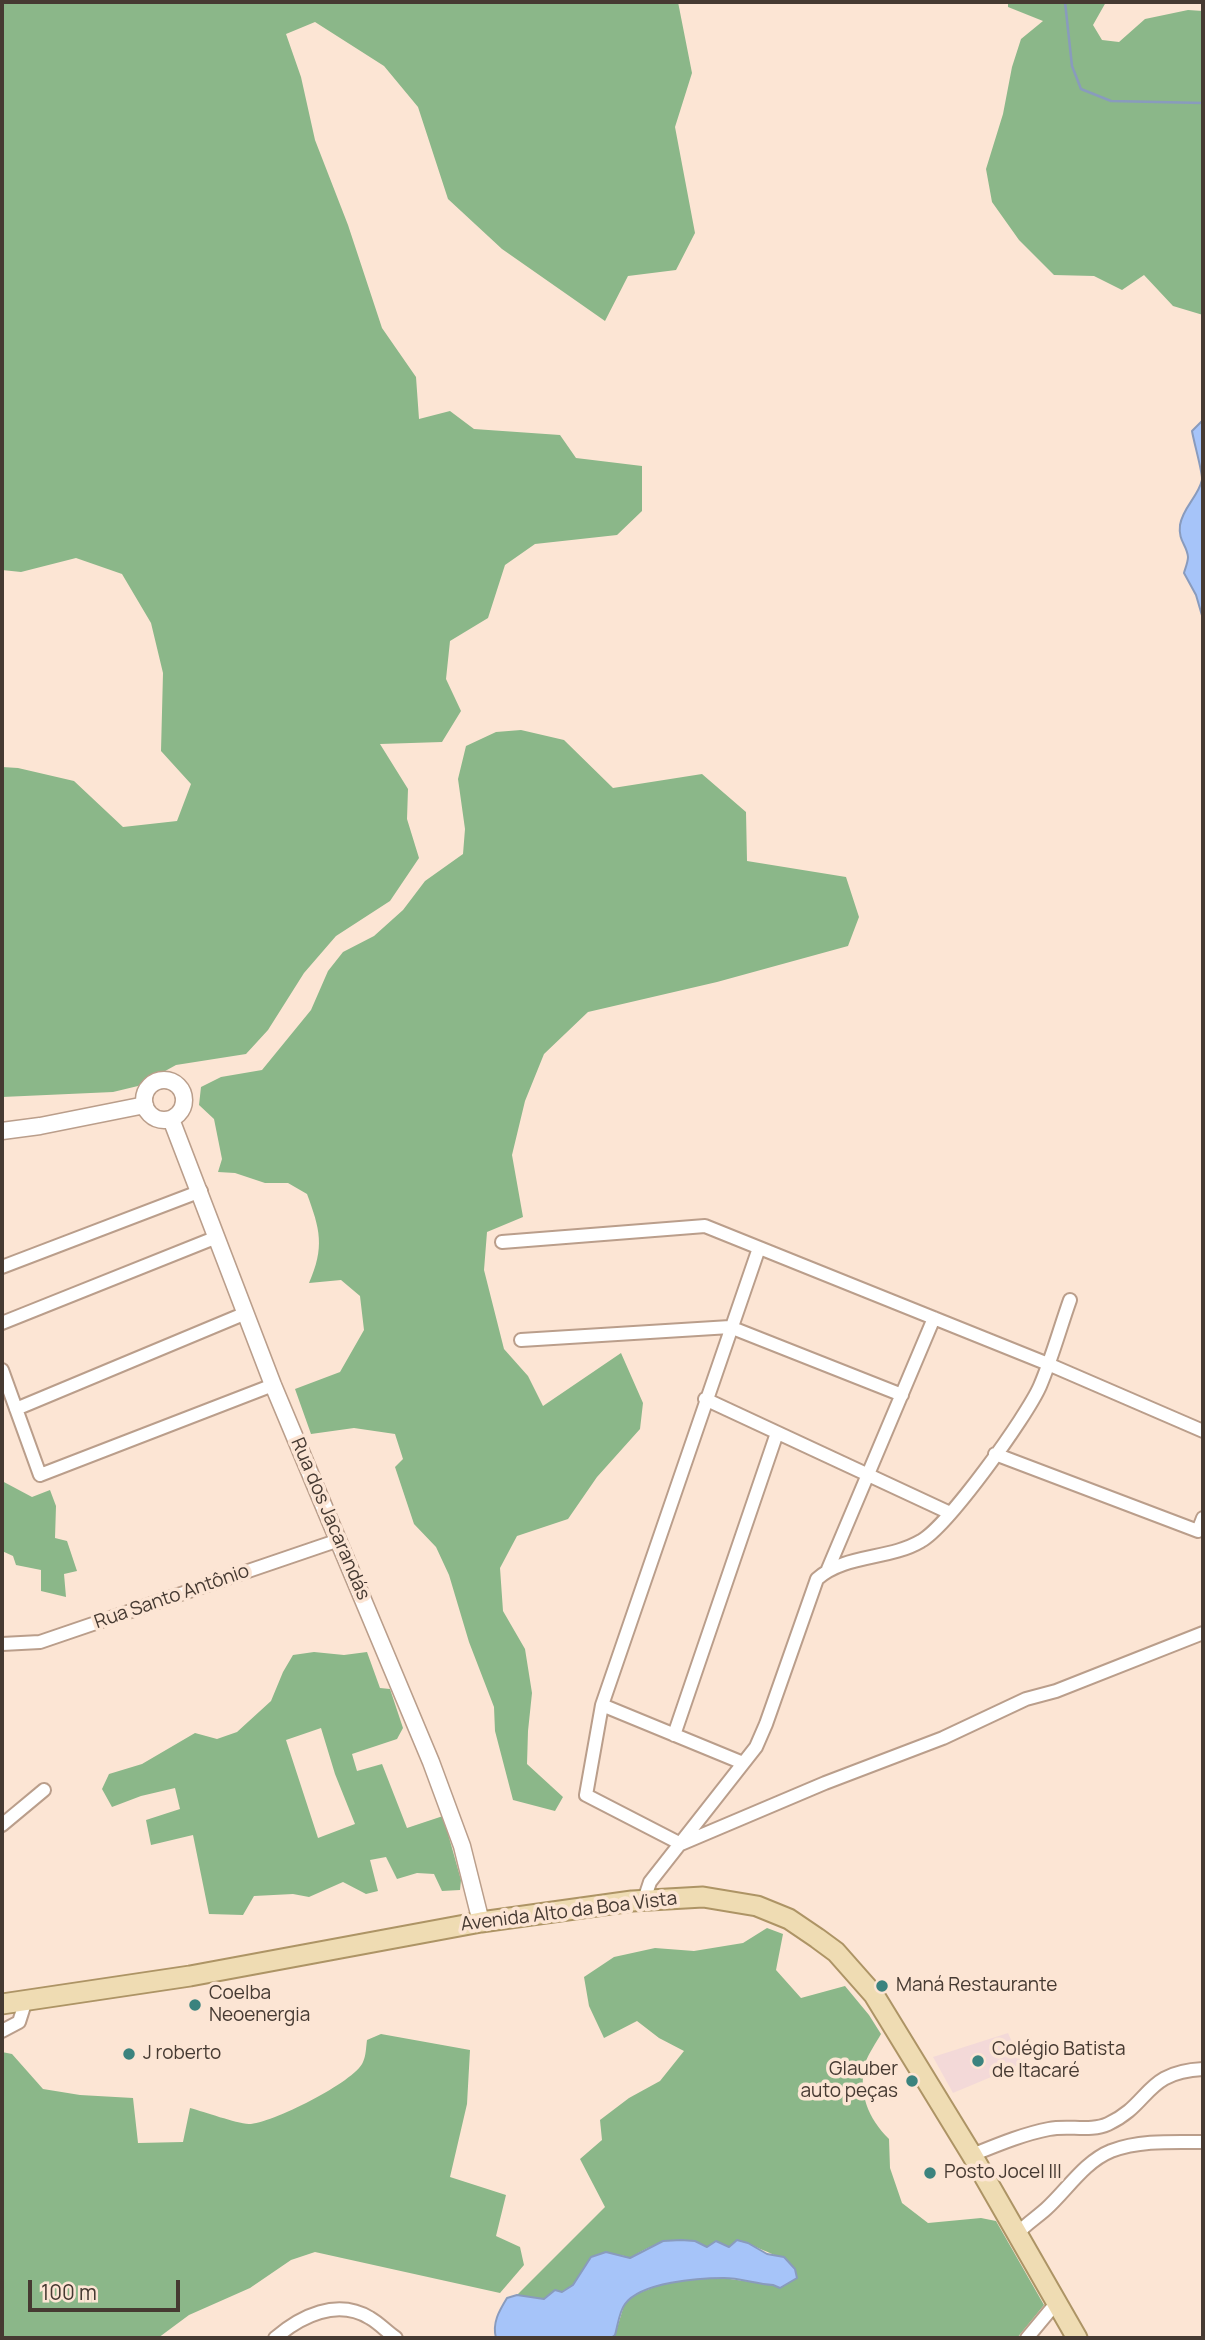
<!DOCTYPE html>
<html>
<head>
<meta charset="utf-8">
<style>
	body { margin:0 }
	#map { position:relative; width:1205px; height:2340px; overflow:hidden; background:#fce5d4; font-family:Manrope,sans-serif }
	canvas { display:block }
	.frame { position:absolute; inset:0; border:4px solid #463a32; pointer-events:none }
	.scale { position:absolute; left:28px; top:2280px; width:152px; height:32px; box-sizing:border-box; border:4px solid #463a32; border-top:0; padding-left:9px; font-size:21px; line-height:24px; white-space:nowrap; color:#463a32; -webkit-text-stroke:5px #fce5d4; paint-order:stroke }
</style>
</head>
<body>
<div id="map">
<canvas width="1205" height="2340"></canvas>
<div class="frame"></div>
<div class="scale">100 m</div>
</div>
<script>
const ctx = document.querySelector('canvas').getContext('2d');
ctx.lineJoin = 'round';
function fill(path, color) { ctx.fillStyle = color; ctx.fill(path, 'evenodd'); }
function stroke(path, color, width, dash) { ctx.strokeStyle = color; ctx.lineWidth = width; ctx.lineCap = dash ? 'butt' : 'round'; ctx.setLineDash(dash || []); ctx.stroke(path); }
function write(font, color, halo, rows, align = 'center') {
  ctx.font = font + ' Manrope,sans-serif'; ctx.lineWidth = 7; ctx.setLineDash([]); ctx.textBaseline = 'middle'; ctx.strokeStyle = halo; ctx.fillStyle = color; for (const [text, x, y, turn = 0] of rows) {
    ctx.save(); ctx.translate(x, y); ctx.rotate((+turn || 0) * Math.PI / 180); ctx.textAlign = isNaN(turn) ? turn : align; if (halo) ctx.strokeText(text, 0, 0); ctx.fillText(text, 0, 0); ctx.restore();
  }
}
fill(new Path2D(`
	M1008 2033 1022 2064 953 2093 933 2057Z`), '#f3d9d8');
fill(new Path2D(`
	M2 2H678L692 73 675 127 695 233 676 270 628 276 605 321 502 249 448 199 418 107 384 66 315 22 286 34 301 77 315 140 348 225 382 328 416 377 419 419 450 411 474 429 560 435 576 458 642 466V511L617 535 535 544 505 565 488 618 450 641 446 679 461 711 442 742 380 744 408 789 407 819 419 858 390 901 336 936 304 973 268 1030 246 1054 176 1065 138 1086 113 1092 2 1097V767L18 768 74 781 123 827 177 821 191 784 161 751 163 673 151 623 122 574 76 558 21 572 2 570Z
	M1008 2H1106L1093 25 1102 40 1119 42 1145 19 1188 10 1203 11V315L1173 306 1144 275 1122 290 1094 276 1054 275 1019 240 992 202 986 169 1003 114 1012 67 1021 39 1043 21 1008 7Z
	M521 730 564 740 613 788 702 774 746 812 747 861 846 877 859 917 848 946 717 982 588 1012 544 1054 525 1101 512 1155 523 1217 487 1232 484 1270 504 1349 528 1376 543 1406 621 1353 643 1403 640 1429 597 1477 568 1519 517 1536 500 1568 503 1611 525 1649 532 1693 528 1731 527 1764 563 1797 555 1811 513 1800 495 1731 494 1707 469 1642 449 1575 436 1547 414 1524 395 1467 403 1459 395 1434 354 1428 311 1434 295 1389 340 1372 364 1330 360 1296 341 1280 309 1283C325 1247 320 1229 307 1194L288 1183H265L235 1173 218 1172 222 1159 214 1119 199 1105 201 1087 221 1077 262 1070 311 1010 328 971 343 952 374 936 403 910 425 881 463 854 465 829 458 779 466 746 496 732Z
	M2 1481 32 1497 50 1490 56 1506 55 1538 67 1541 77 1571 64 1574 66 1597 41 1591V1570L16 1565 13 1556 2 1551Z
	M314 1652 344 1655 367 1652 380 1688 390 1689 403 1728 397 1739 352 1754 357 1771 382 1764 407 1828 443 1816 461 1880 460 1890 442 1891 434 1874 417 1873 397 1879 386 1857 370 1860 378 1891 366 1894 343 1882 309 1897 293 1894 254 1896 243 1915 209 1914 193 1835 151 1845 146 1820 180 1809 175 1788 141 1796 112 1807 102 1789 109 1774 142 1764 195 1733 217 1739 237 1732 271 1701 283 1672 293 1655ZM321 1728 335 1774 355 1824 318 1838 286 1740Z
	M767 1928 783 1934 776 1970 801 1998 845 1986 869 2015 881 2034C876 2043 868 2054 865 2064 858 2093 868 2118 889 2139L890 2168 902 2203 928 2223 981 2218 996 2221 1044 2305 1017 2338H611L615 2335 625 2302 639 2293 662 2284 679 2280 723 2278 773 2285 780 2288 795 2269C782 2255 764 2252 748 2243L729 2247 716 2241 707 2247C680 2233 655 2242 630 2258L621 2255 591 2257 573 2285 561 2292 555 2290 544 2299 517 2295 605 2207 580 2159 602 2140 600 2120 629 2098 660 2081 684 2051 659 2038 637 2021 604 2038 589 2006 584 1977 614 1957 655 1948 694 1951 743 1943Z
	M381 2034 470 2050 467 2104 450 2177 506 2195 496 2236 520 2247 524 2265 500 2293 315 2252 291 2260 250 2288 189 2315 158 2338H2V2052L12 2054 43 2089 80 2095 133 2098 138 2143 183 2142 190 2108C205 2112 235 2123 249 2124 270 2124 355 2082 363 2062 366 2056 366 2047 367 2040Z`), '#8bb789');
const water = new Path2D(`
	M1203 420V619L1196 595 1184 573C1185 569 1188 562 1188 557 1187 545 1178 541 1180 525 1183 507 1198 497 1202 480 1203 474 1194 443 1192 431Z
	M681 2240 695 2241 707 2247 716 2241 729 2247 737 2240 748 2243 767 2254 784 2257 795 2269 797 2278 780 2288 773 2285C756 2284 740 2278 724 2278 699 2278 641 2282 625 2304 619 2312 618 2325 615 2335L611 2338H496C492 2323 499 2311 507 2298L517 2295 544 2299 555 2290 562 2292 573 2285 591 2257 606 2252 630 2258 663 2241Z`);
fill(water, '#a6c4f9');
stroke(water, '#899bbd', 2);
stroke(new Path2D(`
	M1065 2 1072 66 1081 89 1111 101 1203 103`), '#899bbd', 2.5);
const minor = new Path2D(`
	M502 1242 705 1226 1048 1364 1203 1431
	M759 1248 602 1705 586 1795 681 1844 825 1783 943 1738 1026 1699 1056 1691 1203 1633
	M2 1267 201 1191
	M2 1323 217 1237
	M521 1340 730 1327 902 1395
	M2 1370 40 1475 273 1385
	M705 1399 950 1513
	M16 1409 246 1313
	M995 1454 1198 1531 1203 1518
	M828 1569 934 1318
	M2 1644 40 1642 339 1540
	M602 1705 743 1763
	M674 1735 777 1433
	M2 1825 44 1790
	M644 1900 650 1882 756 1747 766 1724 817 1579C845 1554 889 1560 921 1541 948 1526 1027 1416 1040 1386 1052 1358 1060 1328 1070 1300
	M2 2031 19 2022 26 2000
	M972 2155C997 2145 1023 2134 1049 2129 1068 2125 1091 2132 1108 2124 1151 2104 1144 2072 1203 2069
	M1017 2234C1026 2224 1036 2218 1046 2209 1067 2190 1084 2162 1111 2151 1140 2140 1173 2142 1203 2142
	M275 2338C301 2316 337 2298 370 2318 379 2323 387 2332 396 2338
	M1027 2338 1057 2302`);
const tertiary = new Path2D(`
	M144 1100a20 20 0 1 1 40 0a20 20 0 1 1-40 0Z
	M171 1119 273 1385 431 1762 462 1846 481 1922
	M2 1131 40 1126 145 1105`);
const primary = new Path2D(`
	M2 2004 190 1976 481 1922 632 1901 703 1897 757 1906 789 1919 817 1938 836 1952 874 1995 972 2155 1077 2338`);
stroke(minor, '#ba9e8b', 16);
stroke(tertiary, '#ba9e8b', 19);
stroke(primary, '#ad9465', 23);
stroke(minor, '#fff', 12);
stroke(tertiary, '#fff', 16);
stroke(primary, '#efdcb3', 19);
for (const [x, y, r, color] of [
	[882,1986,7,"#3b837e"],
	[195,2005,7,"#3b837e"],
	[129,2054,7,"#3b837e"],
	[978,2061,7,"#3b837e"],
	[912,2081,7,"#3b837e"],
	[930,2173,7,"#3b837e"]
]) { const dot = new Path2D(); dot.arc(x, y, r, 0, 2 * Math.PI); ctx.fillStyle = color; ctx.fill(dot); stroke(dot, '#fce5d4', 2.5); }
write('19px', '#463a32', '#fce5d4', [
	["Rua dos Jacarandás",330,1519,67],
	["Rua Santo Antônio",172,1597,-19],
	["Avenida Alto da Boa Vista",569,1912,-7]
]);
write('19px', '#463a32', '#fce5d4', [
	["Maná Restaurante",896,1986],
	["Coelba",209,1994],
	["Neoenergia",209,2016],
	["Colégio Batista",992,2050],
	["de Itacaré",992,2072],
	["J roberto",143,2054],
	["Glauber",898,2070,"right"],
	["auto peças",898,2092,"right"],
	["Posto Jocel III",944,2173]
], 'left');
</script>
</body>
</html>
